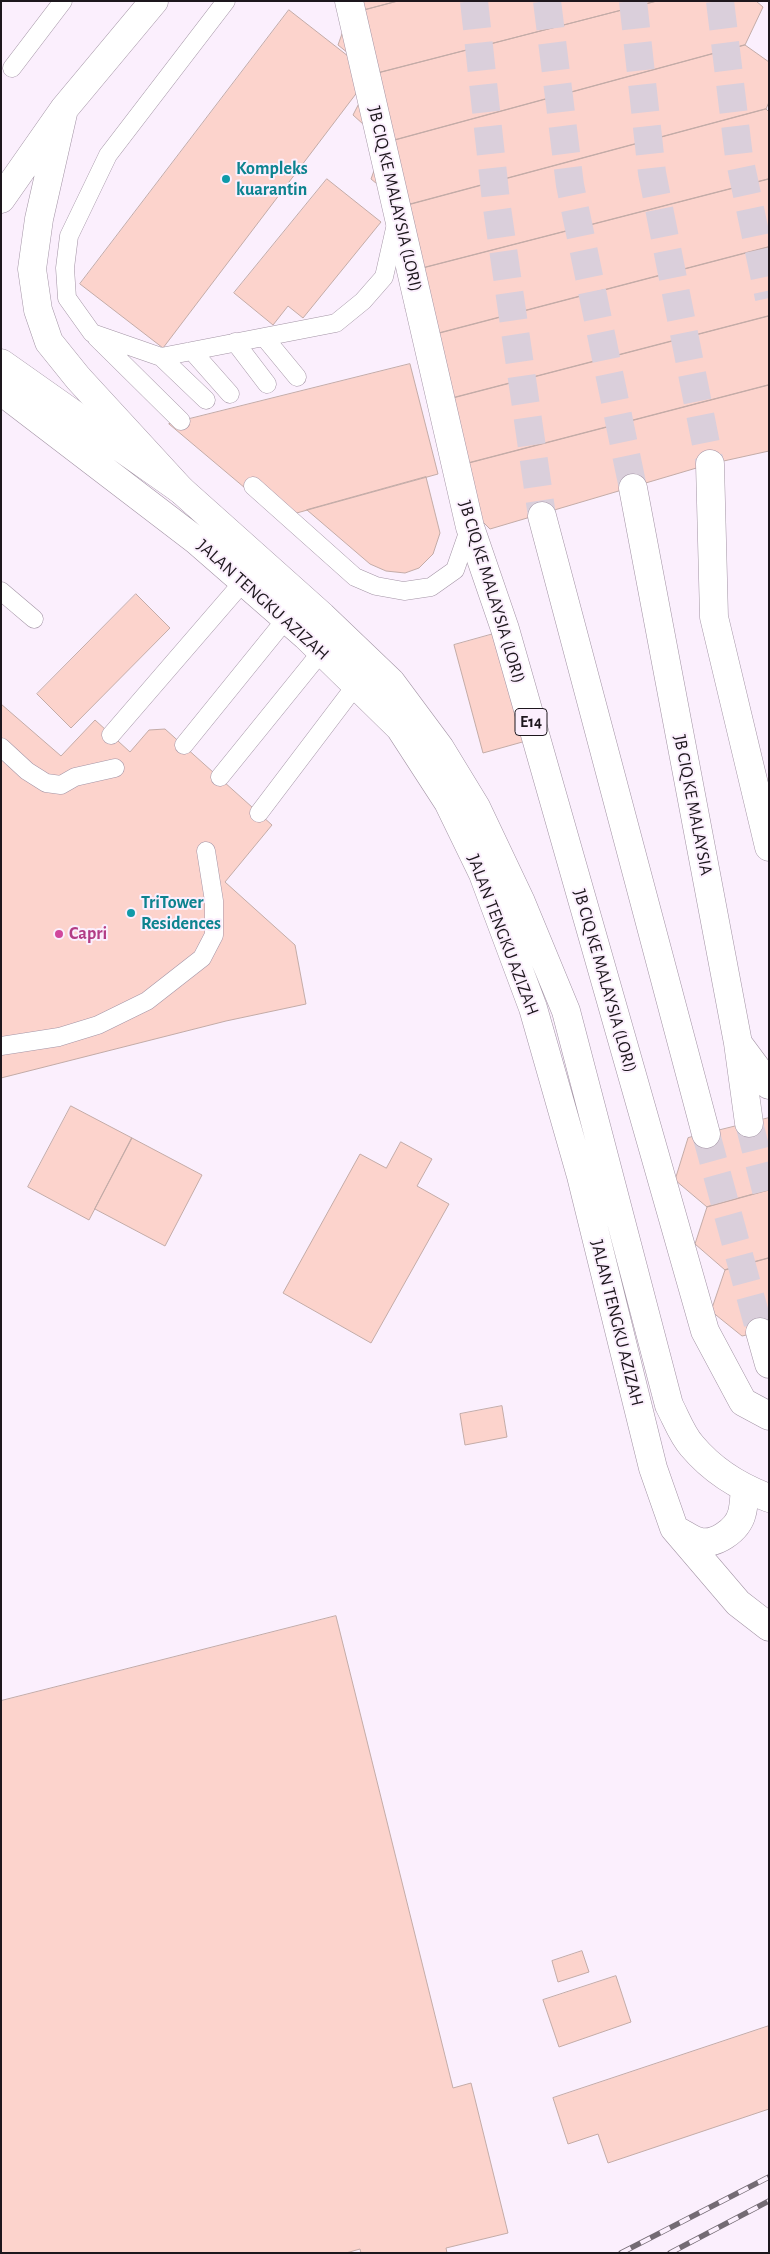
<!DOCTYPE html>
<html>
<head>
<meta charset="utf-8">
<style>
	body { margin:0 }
	#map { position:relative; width:770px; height:2254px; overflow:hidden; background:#fbeffd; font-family:"Alegreya Sans",sans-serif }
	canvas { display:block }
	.frame { position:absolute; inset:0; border:2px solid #1d171d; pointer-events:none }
</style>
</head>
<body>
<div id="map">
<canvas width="770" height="2254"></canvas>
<div class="frame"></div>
</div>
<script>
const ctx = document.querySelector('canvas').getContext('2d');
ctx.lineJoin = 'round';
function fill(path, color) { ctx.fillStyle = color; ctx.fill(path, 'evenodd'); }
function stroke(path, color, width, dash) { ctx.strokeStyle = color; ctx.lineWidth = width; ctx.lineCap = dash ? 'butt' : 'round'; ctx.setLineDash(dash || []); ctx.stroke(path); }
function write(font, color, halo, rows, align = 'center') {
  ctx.font = font + ' "Alegreya Sans",sans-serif'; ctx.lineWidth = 4; ctx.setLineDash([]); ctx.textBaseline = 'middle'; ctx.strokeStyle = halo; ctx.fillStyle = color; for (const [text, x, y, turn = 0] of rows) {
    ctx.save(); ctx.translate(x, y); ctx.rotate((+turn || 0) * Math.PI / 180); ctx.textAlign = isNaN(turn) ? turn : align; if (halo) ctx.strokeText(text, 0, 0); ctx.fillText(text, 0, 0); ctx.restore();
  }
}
const building = new Path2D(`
	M336 1H398L349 14Z
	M398 1H657L374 74 338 45 349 14Z
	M657 1H756L763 7 745 45 384 143 353 115 374 74Z
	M289 10 371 74 163 348 80 284Z
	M745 45 769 62V102L766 109 404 206 371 179 384 143Z
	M766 109 769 112V179L419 269 404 206Z
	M327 179 381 222 303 318 288 306 273 325 234 293Z
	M769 179V247L436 334 405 309 419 269Z
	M769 247V316L453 398 436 334Z
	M769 316V385L469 463 453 398Z
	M410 364 438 474 293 514 245 488 169 424Z
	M769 385V451L710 464 490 529 474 513 469 463Z
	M426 477 440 533 433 554 419 568 405 573 386 571 370 564 307 510Z
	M136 594 170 628 71 728 37 694Z
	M497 633 526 741 483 753 454 645Z
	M1 704 61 756 95 720 130 752 149 730 165 729 272 825 225 882 295 945 306 1004 226 1021 1 1078Z
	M71 1106 132 1138 89 1220 28 1187Z
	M769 1118V1190L707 1207 675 1180 688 1138Z
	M132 1138 202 1175 165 1246 95 1209Z
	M401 1142 432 1159 417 1186 449 1204 371 1343 283 1293 360 1154 386 1168Z
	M769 1190V1258L725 1270 695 1244 707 1207Z
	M769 1258V1330L742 1336 711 1311 725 1270Z
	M502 1406 507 1437 465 1445 460 1414Z
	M336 1616 453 2088 471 2083 508 2233 446 2248 447 2253H361L360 2249 346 2253H1V1701Z
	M582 1951 589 1972 558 1982 552 1961Z
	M616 1976 631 2022 559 2047 543 2000Z
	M769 2026V2109L608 2163 598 2134 568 2144 553 2098Z`);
fill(building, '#fcd3cc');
stroke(building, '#c3aba7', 1);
stroke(new Path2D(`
	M474 1 496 201 542 516
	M547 1 570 185 633 488
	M633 1 652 173 710 464
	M720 1 739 157 769 298
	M749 1123 769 1202
	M706 1134 760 1332`), '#dacfdb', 28, [28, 14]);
const lane = new Path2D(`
	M226 1 108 155 69 236 65 268 67 298 92 333 161 357 336 323 363 301 384 277 396 224
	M12 68 63 1
	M96 337 181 421
	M264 337 297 377
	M235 342 267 384
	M192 351 230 394
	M161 357 206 400
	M253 486 355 577 376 586 404 591 431 587 455 570 470 527
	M1 591 34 619
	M111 735 243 582
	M184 745 286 619
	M1 747 27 771 46 783 61 785 75 777 115 768
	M220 777 322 651
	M259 813 356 685
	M1 1046 59 1037 98 1025 147 1001 202 958 214 935V901L206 851`);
const secondary = new Path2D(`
	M1 363 181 490 322 616 391 682 440 748 476 807 521 902 566 1011 669 1405C676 1418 682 1435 692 1446 713 1471 739 1487 769 1498
	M1 391 197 541 306 636 400 728 448 802 483 874 533 1008 581 1176 653 1468 674 1528 738 1603 769 1627
	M676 1530C683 1533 690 1539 697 1541 714 1547 738 1530 742 1513 744 1506 744 1497 745 1489`);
const primary = new Path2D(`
	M64 109 39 219 32 269 38 310 49 342 78 378 181 490
	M1 199 64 109 154 1`);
const highway = new Path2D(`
	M349 1 470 527 505 629 705 1331 743 1402 769 1416
	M710 464 714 617 769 847
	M633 488 738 1043 749 1123
	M542 516 706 1134
	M740 1046 769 1085
	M760 1332 769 1364`);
stroke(lane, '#a394a5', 19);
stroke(secondary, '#a394a5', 29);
stroke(primary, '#a394a5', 29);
stroke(highway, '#a394a5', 29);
stroke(lane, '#fff', 18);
stroke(secondary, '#fff', 28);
stroke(primary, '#fff', 28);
stroke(highway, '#fff', 28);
const rail = new Path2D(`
	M621 2253 769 2177
	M670 2253 769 2201`);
stroke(rail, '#746b74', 5.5);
stroke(rail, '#fbeffd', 4, [11]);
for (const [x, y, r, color] of [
	[226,179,5,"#0f9aa8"],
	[131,913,5,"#0f9aa8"],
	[59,934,5,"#d1479c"]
]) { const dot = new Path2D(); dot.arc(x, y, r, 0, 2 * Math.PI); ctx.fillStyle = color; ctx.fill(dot); stroke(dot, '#fbeffd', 2); }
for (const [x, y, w] of [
	[531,722,32]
]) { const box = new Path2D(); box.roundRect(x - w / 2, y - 13.5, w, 27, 4); ctx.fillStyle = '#fbeffd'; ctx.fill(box); stroke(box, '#1d171d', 1); }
write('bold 16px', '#1d171d', null, [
	["E14",531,722]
]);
write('bold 18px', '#0d838f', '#fbeffd', [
	["Kompleks",236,169],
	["kuarantin",236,190],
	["TriTower",141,903],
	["Residences",141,924]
], 'left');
write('18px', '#1d171d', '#fbeffd', [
	["JB CIQ KE MALAYSIA (LORI)",395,199,77],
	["JB CIQ KE MALAYSIA (LORI)",492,592,73],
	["JALAN TENGKU AZIZAH",263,600,42],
	["JB CIQ KE MALAYSIA",693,805,79],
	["JALAN TENGKU AZIZAH",503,935,69],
	["JB CIQ KE MALAYSIA (LORI)",605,981,74],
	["JALAN TENGKU AZIZAH",617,1323,76]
]);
write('bold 18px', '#b23c85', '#fbeffd', [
	["Capri",69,934]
], 'left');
</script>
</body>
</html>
